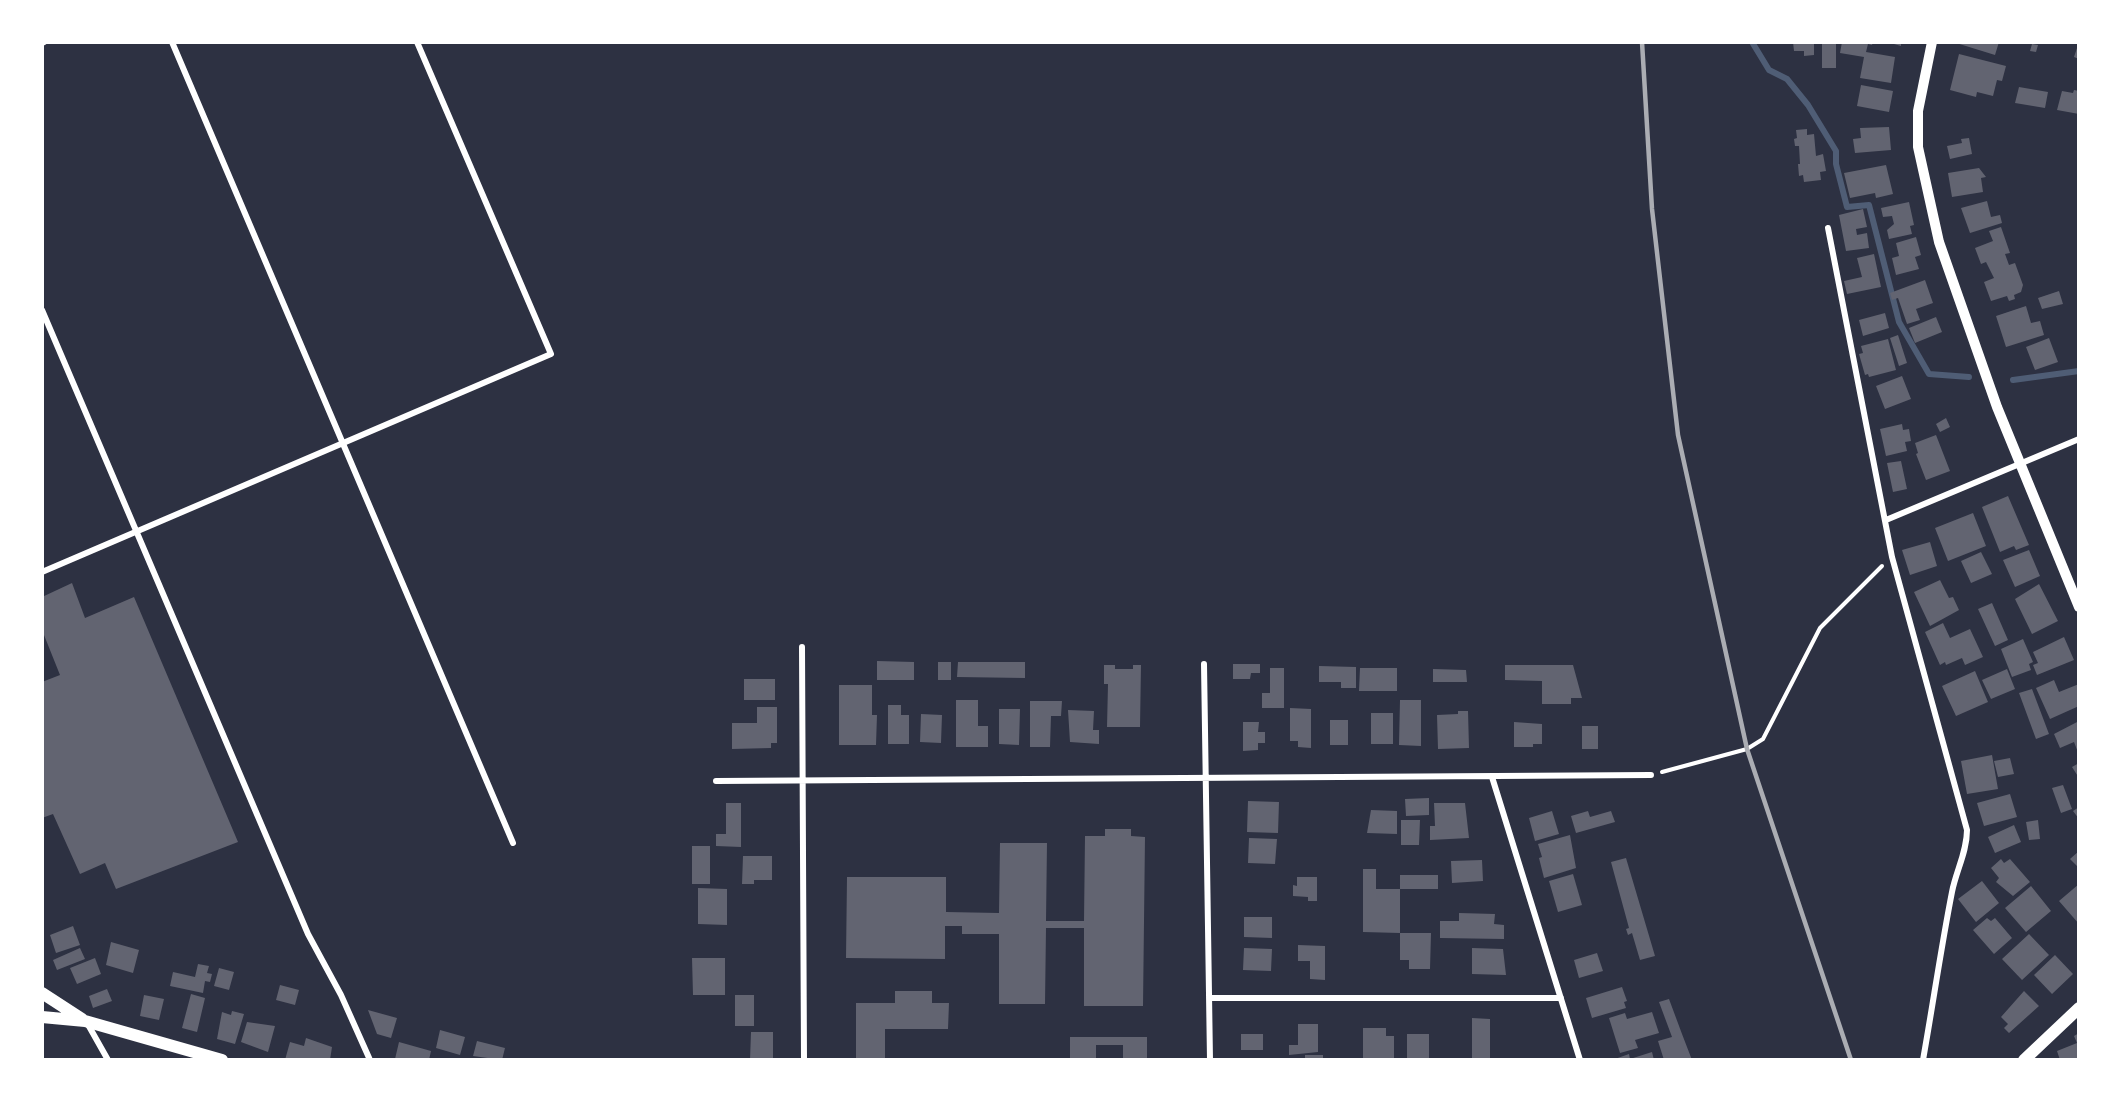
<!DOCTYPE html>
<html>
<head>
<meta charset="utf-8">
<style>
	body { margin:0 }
	#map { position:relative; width:2121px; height:1102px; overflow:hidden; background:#2d3142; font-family:Commissioner,sans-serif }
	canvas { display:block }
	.frame { position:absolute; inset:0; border:44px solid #fff; pointer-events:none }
</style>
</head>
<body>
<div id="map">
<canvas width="2121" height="1102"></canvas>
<div class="frame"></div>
</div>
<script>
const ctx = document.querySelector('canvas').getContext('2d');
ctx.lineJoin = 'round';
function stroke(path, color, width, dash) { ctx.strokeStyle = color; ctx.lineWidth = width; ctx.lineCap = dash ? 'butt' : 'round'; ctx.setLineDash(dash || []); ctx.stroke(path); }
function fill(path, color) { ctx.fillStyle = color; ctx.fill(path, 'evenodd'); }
stroke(new Path2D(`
	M1752 42 1769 70 1787 79 1808 105 1836 151V164L1847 207 1869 205 1899 322 1929 374 1969 377
	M2013 380 2079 371`), '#4f5d75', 6);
fill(new Path2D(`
	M1793 42H1814V55L1804 56V51H1794Z
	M1822 42H1836V68H1822Z
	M1842 42H1873L1872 45 1868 44 1866 52 1895 57 1891 83 1860 78 1864 57 1840 53Z
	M1887 42H1901V46Z
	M1953 42H1999L1995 55Z
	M2079 42V59L2074 57Z
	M2032 44 2038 45 2036 52 2030 51Z
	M1959 54 2006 66 2002 81 1997 80 1993 96 1977 92 1976 97 1950 90Z
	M1861 85 1893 91 1889 112 1857 106Z
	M2019 87 2048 92 2045 108 2015 103Z
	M2074 90 2079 91V114L2057 110 2062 91 2073 93Z
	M1889 127 1891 150 1855 153 1853 139 1861 138 1860 128Z
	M1807 129V135L1814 134 1816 156 1823 154 1826 171 1820 172 1821 180 1804 182 1803 175 1799 176 1798 164H1800L1799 146H1795L1794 139 1797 138 1796 130Z
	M1969 138 1972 154 1950 159 1947 146 1962 143 1961 139Z
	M1886 165 1893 194 1876 198 1875 193 1850 198 1844 173Z
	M1979 168 1986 177 1981 178 1983 192 1952 197 1948 173Z
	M1987 201 1991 217 2000 215 2002 223 1970 233 1961 208Z
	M1909 202 1914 225 1910 226 1912 234 1889 239 1887 230 1894 224 1892 216 1883 217 1881 208Z
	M1863 209 1867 227 1856 229 1857 235 1867 233 1869 248 1846 251 1839 215Z
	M2001 227 2010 253 2005 254 2009 265 2015 263 2023 285 2021 292 2014 295 2015 299 2009 301 2007 296 1991 301 1984 282 1994 278 1986 262 1981 264 1975 248 1993 241 1989 231Z
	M1916 237 1921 255 1915 257 1919 269 1896 275 1892 258 1899 256 1896 243Z
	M1874 254 1881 287 1847 294 1844 281 1862 277 1857 258Z
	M1925 280 1933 303 1916 309 1920 320 1907 324 1898 298 1892 300 1890 293Z
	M2059 291 2063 304 2042 309 2038 298Z
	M2026 306 2031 323 2040 321 2044 335 2006 347 1996 316Z
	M1885 313 1889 328 1863 336 1859 320Z
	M1936 317 1942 332 1915 343 1909 328Z
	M1898 335 1907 363 1899 366 1890 338Z
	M2049 338 2058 362 2035 370 2026 347Z
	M1888 339 1896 370 1869 377 1868 374 1865 375 1859 354 1863 353 1861 346Z
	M1902 376 1911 399 1885 409 1876 386Z
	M1946 418 1950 427 1940 432 1936 424Z
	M1902 424 1903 430 1909 429 1911 441 1905 442 1907 451 1886 456 1880 429Z
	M1936 435 1950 471 1926 480 1916 454 1918 453 1915 443Z
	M1901 461 1907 489 1893 492 1887 463Z
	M2008 496 2029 545 2016 550 2014 546 2000 552 1982 507Z
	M1973 513 1986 546 1948 561 1935 528Z
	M1930 542 1937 566 1910 575 1902 550Z
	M2029 550 2040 576 2015 587 2003 560Z
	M1981 552 1992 574 1971 583 1961 561Z
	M1940 580 1949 598 1953 597 1959 610 1930 626 1914 592Z
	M72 583 85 618 134 597 238 842 116 889 105 863 80 874 53 814 42 818V682L60 675 42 630V597Z
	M2039 584 2058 621 2032 634 2015 599Z
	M1992 603 2008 640 1995 646 1978 609Z
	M1943 623 1950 638 1970 629 1983 657 1965 665 1962 658 1946 665 1945 662 1940 665 1925 632Z
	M2064 637 2074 660 2037 675 2033 665 2038 663 2033 652Z
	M2023 639 2033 662 2029 664 2031 670 2012 677 2001 649Z
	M877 661 914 662V680H877Z
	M938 662H951V680H938Z
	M958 662H1025V678L957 677Z
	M1233 664H1260V673H1251L1250 679H1233Z
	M1104 665H1115V669H1133V665H1141L1140 727H1107L1108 684H1104Z
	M1505 665H1573L1582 698H1571V704H1542V681L1505 680Z
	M1319 666 1356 667V688H1341V682H1319Z
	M1270 668H1284V708H1262V693H1270Z
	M1360 668H1397V691H1359Z
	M1433 669 1466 670 1467 682H1433Z
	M2007 669 2015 689 1991 699 1982 680Z
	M1975 671 1988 702 1956 716 1942 686Z
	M744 679H775V700H744Z
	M2054 680 2059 692 2079 684V706L2050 719 2036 688Z
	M839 685H872V715H877L876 745H839Z
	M2032 689 2049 734 2036 739 2019 693Z
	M956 700H978V726H988V747H956Z
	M1400 700H1421V746L1399 745Z
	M1030 701H1062L1061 716H1051L1050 747H1030Z
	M888 705H901V715H909V744H888Z
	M757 707H777V743H771V748L732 749V723H757Z
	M1290 708 1311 709V748L1298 747V741H1290Z
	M999 709H1020L1019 745 999 744Z
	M1068 710 1094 711 1093 730H1099V744L1070 742Z
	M1458 711H1468L1469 748 1438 749 1437 715 1458 714Z
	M1371 713H1393V744H1371Z
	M921 714 942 715 941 743 920 742Z
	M1330 720H1348V745H1330Z
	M2079 721V755L2074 742 2060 748 2054 734Z
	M1243 722H1259L1258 732H1265V743H1258V750L1243 751Z
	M1514 722 1542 724V744H1533V747H1514Z
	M1582 726H1598V749H1582Z
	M1992 755 1998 789 1967 794 1961 761Z
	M2010 758 2014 774 1998 777 1994 761Z
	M2079 763V778L2072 767Z
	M2063 785 2072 809 2061 813 2052 788Z
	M2010 794 2017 817 1984 826 1977 803Z
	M1429 798V815L1406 816 1405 799Z
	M1248 801 1279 802 1278 833 1247 832Z
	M726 803H741V847L716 846V834H726Z
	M1434 803H1465L1469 838 1430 840V826H1435Z
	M2079 807V819L2073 811Z
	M1371 810 1397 811V834L1367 833Z
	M1552 811 1559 834 1535 841 1529 818Z
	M1588 811 1590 817 1611 811 1615 822 1576 833 1571 816Z
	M1401 820H1420L1419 845H1401Z
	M2038 820 2040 839 2029 840 2026 822Z
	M2014 825 2021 842 1995 853 1988 837Z
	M1105 829H1131V836L1145 837 1143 1006H1084V928H1046L1045 1004H999V934H962V926H945V959L846 958 847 877H946V912L999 913 1000 843H1047L1046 921H1084L1085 836H1105Z
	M1570 835 1576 868 1544 878 1539 858 1542 857 1538 844Z
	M1249 838 1277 839 1275 864 1248 863Z
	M692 846H710V884H692Z
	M2079 851V868L2070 859Z
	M743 856H772V880H754V884H742Z
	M1626 858 1655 956 1640 960 1632 933 1628 935 1626 929 1629 928 1611 862Z
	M2001 859 2004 863 2010 859 2030 882 2013 896 1996 882 1999 878 1991 868Z
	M1482 860 1483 881 1452 883 1451 861Z
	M1363 869H1376V889H1400V875H1438V889H1400V933H1431L1430 969H1409V960H1400V933L1363 932Z
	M1573 874 1582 905 1558 912 1549 881Z
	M1297 877H1317V901H1308V897L1293 896V885L1297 886Z
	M1982 881 1999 903 1976 922 1958 899Z
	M2079 884V924L2059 901Z
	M2031 886 2051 911 2026 932 2005 908Z
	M698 888 727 889V925L698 924Z
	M1459 913 1495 914 1494 924 1504 925V939L1440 938V921H1459Z
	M1244 917H1272V938L1244 937Z
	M1987 918 1991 921 1995 918 2012 938 1994 954 1973 930Z
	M73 926 80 945 56 953 50 935Z
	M2029 934 2049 955 2022 980 2002 959Z
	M111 942 139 950 133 973 106 965Z
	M1298 945 1325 946V980L1310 979V961H1298Z
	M80 948 85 959 57 970 53 960Z
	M1244 948 1272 949 1271 971 1243 970Z
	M1472 948 1503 949 1506 975 1472 974Z
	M1597 953 1603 971 1579 978 1574 960Z
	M2055 955 2073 974 2052 994 2034 975Z
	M95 958 101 974 77 984 70 968Z
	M692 958H725V995H693Z
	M198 964 209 966 207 973 212 974 210 982 205 981 203 993 170 986 173 972 195 977Z
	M219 968 234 972 229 990 214 986Z
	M280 985 299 990 295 1005 276 1000Z
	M1622 987 1627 1001 1624 1002 1626 1008 1592 1018 1586 998Z
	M107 989 112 1001 93 1008 89 996Z
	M895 991H932V1003H949L948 1029H885V1060H856V1003H895Z
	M2024 991 2039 1006 2009 1033 2004 1028 2008 1024 2001 1017Z
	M191 994 205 998 197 1032 182 1028Z
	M144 995 164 999 159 1020 140 1016Z
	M735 995H754V1026H735Z
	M1669 999 1682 1034 1692 1060H1664L1658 1041 1672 1037 1659 1002Z
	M368 1010 397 1018 391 1038 377 1034Z
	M232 1011 244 1014 235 1044 217 1039 222 1012 231 1015Z
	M1652 1012 1659 1033 1635 1040 1638 1048 1620 1053 1609 1018 1625 1013 1627 1019Z
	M1472 1018 1490 1019V1060H1472Z
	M247 1022 275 1026 268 1052 241 1042Z
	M1298 1024H1318V1052L1289 1055V1045H1298Z
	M1363 1028H1386V1036H1394V1060H1363Z
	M440 1030 465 1037 460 1055 436 1048Z
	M751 1032H773V1060H750Z
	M2079 1033V1060H2060L2057 1051 2077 1043 2074 1036Z
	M1241 1034H1263V1050H1241Z
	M1407 1034H1429V1060H1407Z
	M1070 1037H1147V1060H1123V1045H1096V1060H1070Z
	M306 1038 332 1047 330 1060H285L290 1042 304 1046Z
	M477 1041 505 1048 502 1060 473 1056Z
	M399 1042 431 1051 429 1060 395 1059Z
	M1652 1052 1654 1060H1612L1629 1054 1630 1059Z
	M1305 1055H1323V1060H1305Z`), '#626471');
stroke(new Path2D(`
	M1662 772 1747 749 1763 739 1820 628 1882 566`), '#fff', 4);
stroke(new Path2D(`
	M172 42 513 843
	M42 43 44 42
	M1828 228 1892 557 1967 830C1967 852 1956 871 1952 892 1941 948 1933 1004 1923 1060
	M42 310 308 934 341 995 370 1060
	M1886 520 2079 439
	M42 572 551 354 417 42
	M802 647 804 1060
	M1204 664 1210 1060
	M1492 777 1580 1060
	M716 781 1651 775
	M1209 998H1561
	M86 1021 108 1060`), '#fff', 6);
stroke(new Path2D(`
	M1932 42 1918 111V147L1939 242 1997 407 2079 607`), '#fff', 10);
stroke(new Path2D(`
	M42 993 82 1019
	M42 1017 85 1021 222 1060
	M2024 1060 2079 1008`), '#fff', 12);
stroke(new Path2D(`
	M1642 42 1652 209 1678 435 1747 749 1851 1060`), '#abadb3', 4.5);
</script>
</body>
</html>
